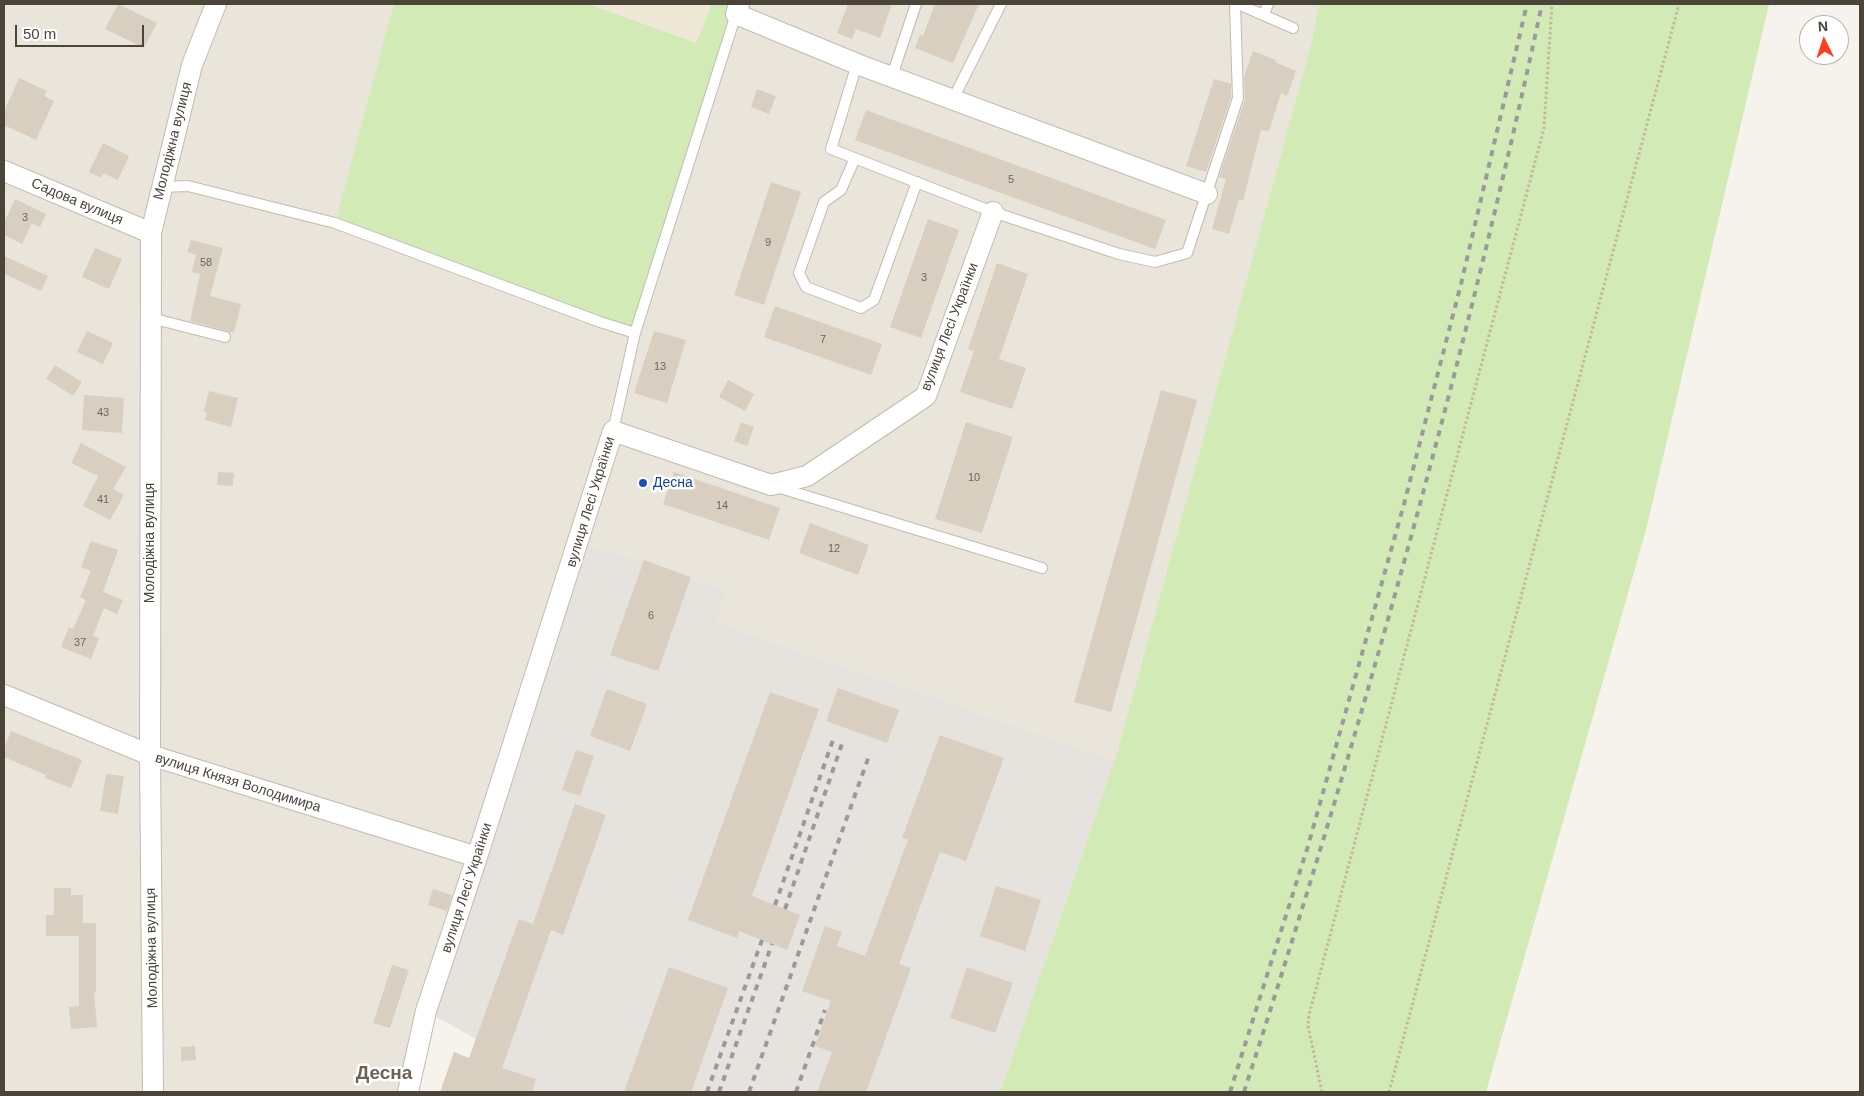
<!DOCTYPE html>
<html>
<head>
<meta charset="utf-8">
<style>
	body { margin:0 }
	#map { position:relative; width:1864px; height:1096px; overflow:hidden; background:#f6f3ec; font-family:Helvetica,sans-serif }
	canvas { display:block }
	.frame { position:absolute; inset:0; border:5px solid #4b4439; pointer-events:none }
	.north { position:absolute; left:1799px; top:15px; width:50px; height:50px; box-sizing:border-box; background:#fff; border:1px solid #b7b4b0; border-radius:50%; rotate:356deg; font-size:14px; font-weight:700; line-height:20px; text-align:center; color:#4b4439 }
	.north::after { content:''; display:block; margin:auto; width:18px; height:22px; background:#fc3f1d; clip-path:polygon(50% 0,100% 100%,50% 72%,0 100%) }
	.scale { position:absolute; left:15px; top:25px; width:129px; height:22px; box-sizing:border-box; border:2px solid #4b4439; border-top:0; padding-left:6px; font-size:15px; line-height:18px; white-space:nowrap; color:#4b4439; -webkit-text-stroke:4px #fff; paint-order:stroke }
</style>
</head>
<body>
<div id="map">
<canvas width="1864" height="1096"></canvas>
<div class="frame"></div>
<div class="north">N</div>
<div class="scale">50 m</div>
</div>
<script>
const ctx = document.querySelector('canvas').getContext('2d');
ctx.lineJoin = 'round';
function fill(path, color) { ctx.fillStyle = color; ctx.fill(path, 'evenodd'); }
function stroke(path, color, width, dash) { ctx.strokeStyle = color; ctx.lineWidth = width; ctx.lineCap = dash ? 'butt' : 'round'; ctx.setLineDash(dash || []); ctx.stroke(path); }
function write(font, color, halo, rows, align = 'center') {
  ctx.font = font + ' Helvetica,sans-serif'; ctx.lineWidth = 5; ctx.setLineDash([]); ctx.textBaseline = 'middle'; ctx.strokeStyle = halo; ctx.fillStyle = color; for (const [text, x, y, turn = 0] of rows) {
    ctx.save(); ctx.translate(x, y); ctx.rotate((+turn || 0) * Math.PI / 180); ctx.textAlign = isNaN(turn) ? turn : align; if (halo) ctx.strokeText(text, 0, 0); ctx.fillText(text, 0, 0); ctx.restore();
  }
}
fill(new Path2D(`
	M4 4H1319L1313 37 1115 760 716 622 726 591 644 560 578 544 408 1092H4Z`), '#eae5da');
fill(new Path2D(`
	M578 544 644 560 726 591 716 622 1115 760 1000 1092H476L486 1064 476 1039 426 1011Z`), '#e6e2dd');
fill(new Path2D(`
	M588 4H712L696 43Z`), '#efe8d6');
fill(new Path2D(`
	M394 4H588L696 43 712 4H739L635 333 335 223Z
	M1319 4H1769L1646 530 1486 1092H1000L1115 760 1313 37Z`), '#d2eab5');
fill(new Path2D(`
	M118 4 157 23 144 48 105 29Z
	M848 4H892L880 38 856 29 852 39 837 33Z
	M935 4H979L953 63 915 48 920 35 923 36Z
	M1253 51 1276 60 1275 62 1296 71 1287 96 1281 93 1269 131 1261 130 1243 201 1239 199 1229 234 1212 229 1226 179 1219 177 1245 100 1244 76Z
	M19 78 47 91 44 96 54 101 36 140 4 125V112Z
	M1214 79 1231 84V97L1206 172 1186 166Z
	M757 89 776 96 769 114 751 107Z
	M866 110 1166 220 1155 249 855 140Z
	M103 143 129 156 118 180 103 173 101 178 89 172Z
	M771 182 801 192 764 305 734 295Z
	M15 199 46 214 40 227 32 223 22 244 4 235V223Z
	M928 219 959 230 921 338 890 327Z
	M191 240 223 248 210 296 241 304 234 333 190 321 200 274 192 272 196 255 187 252Z
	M95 248 122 259 109 289 82 277Z
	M4 256 48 276 41 291 4 274Z
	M997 263 1028 274 999 359 1026 368 1012 409 960 392 974 351 968 349Z
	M775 306 882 344 871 375 764 337Z
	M87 331 113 343 103 364 77 352Z
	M654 331 686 340 667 403 634 393Z
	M55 365 82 382 73 396 46 379Z
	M728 380 754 394 745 411 719 397Z
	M1161 390 1197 400 1111 712 1074 702Z
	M209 391 238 398 231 427 205 420 207 412 204 411Z
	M84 395 124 398 122 433 82 430Z
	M741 422 754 427 747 446 734 441Z
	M966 422 1013 437 982 533 935 519Z
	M81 443 126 467 113 489 124 495 110 520 83 506 98 476 71 463Z
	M218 472 234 473 233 486 217 485Z
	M674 472 780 508 769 540 663 504Z
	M810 523 869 545 858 575 799 553Z
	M91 541 118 550 103 592 123 600 117 614 104 608 93 636 99 638 91 659 61 647 69 627 73 629 86 600 80 597 91 571 81 567Z
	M644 560 691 577 658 671 610 655Z
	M838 688 899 710 887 743 826 721Z
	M607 689 647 704 630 751 590 736Z
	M770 692 819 709 752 896 800 915 787 950 739 931 737 938 688 920Z
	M11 731 82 760 71 788 45 778 46 775 4 757V749Z
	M940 735 1004 758 966 861 940 852 899 964 911 968 866 1092H817L832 1052 815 1046 831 1001 802 991 825 926 842 932 837 946 865 956 908 840 902 838Z
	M576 750 594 756 580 796 562 790Z
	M106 774 124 776 118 814 100 811Z
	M575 804 606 815 563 935 551 930 502 1068 536 1079 532 1092H440L454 1052 469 1058 519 919 533 924Z
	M996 886 1041 900 1025 951 980 936Z
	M54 888H71V895H83V923H96V992H94L97 1027 71 1029 69 1007 79 1006V936H46V915H54Z
	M433 889 452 895 447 911 428 905Z
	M392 965 409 970 390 1028 373 1023Z
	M669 967 728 988 691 1092H624Z
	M967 967 1013 983 995 1033 950 1018Z
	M195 1046 196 1060 181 1061V1047Z`), '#d8cfc1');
const service = new Path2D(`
	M1238 4 1293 28
	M1264 14 1268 4
	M857 64 831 149 993 212 1119 254 1155 262 1187 253 1238 98 1235 4
	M892 76 916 4
	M953 99 1001 4
	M855 158 841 190 824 202 799 273 806 287 861 308 874 300 917 182
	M162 187 188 186 335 223 600 322 635 333
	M151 318 225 337
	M613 431 635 333 736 14
	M777 487 1042 568`);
const minor = new Path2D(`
	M739 4 736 14 857 64 1207 194
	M4 171 151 233
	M4 695 150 755 477 857
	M153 1092 150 755 151 233 192 65 216 4
	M408 1092 426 1011 477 857 613 431 771 485 807 476 926 396 993 212`);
stroke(service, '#c2bbae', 12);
stroke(minor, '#c2bbae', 22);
stroke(new Path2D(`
	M1322 1092 1308 1026 1309 1015 1544 128 1552 4
	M1389 1092 1679 4`), '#c4b79f', 3, [2.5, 2.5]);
stroke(service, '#fff', 10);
stroke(minor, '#fff', 20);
stroke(new Path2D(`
	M775 905 834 737
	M785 909 843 741
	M707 1092 762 940
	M719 1092 772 944
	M749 1092 870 753
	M796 1092 825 1010
	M1230 1092 1308 846 1404 504 1461 284 1527 4
	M1244 1092C1360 734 1463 372 1542 4`), '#9a9a9a', 4, [6, 6]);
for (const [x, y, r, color] of [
	[643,483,5,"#1a4fb4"]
]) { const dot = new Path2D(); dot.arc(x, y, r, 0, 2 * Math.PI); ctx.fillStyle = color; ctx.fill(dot); stroke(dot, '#fff', 2); }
write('11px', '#6e675b', null, [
	["5",1011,180],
	["3",25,218],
	["9",768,243],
	["58",206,263],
	["3",924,278],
	["7",823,340],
	["13",660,367],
	["43",103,413],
	["10",974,478],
	["41",103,500],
	["14",722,506],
	["12",834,549],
	["6",651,616],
	["37",80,643]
]);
write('14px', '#4b4439', '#fff', [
	["Молодіжна вулиця",173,141,-76],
	["Садова вулиця",77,202,23],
	["вулиця Лесі Українки",950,327,-69],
	["вулиця Лесі Українки",591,502,-73],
	["Молодіжна вулиця",150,543,-90],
	["вулиця Князя Володимира",238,783,17],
	["вулиця Лесі Українки",467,888,-72],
	["Молодіжна вулиця",152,948,-91]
]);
write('14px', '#164399', '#fff', [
	["Десна",653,483]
], 'left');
write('bold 19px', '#6e6250', '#fff', [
	["Десна",384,1074]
]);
</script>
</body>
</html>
